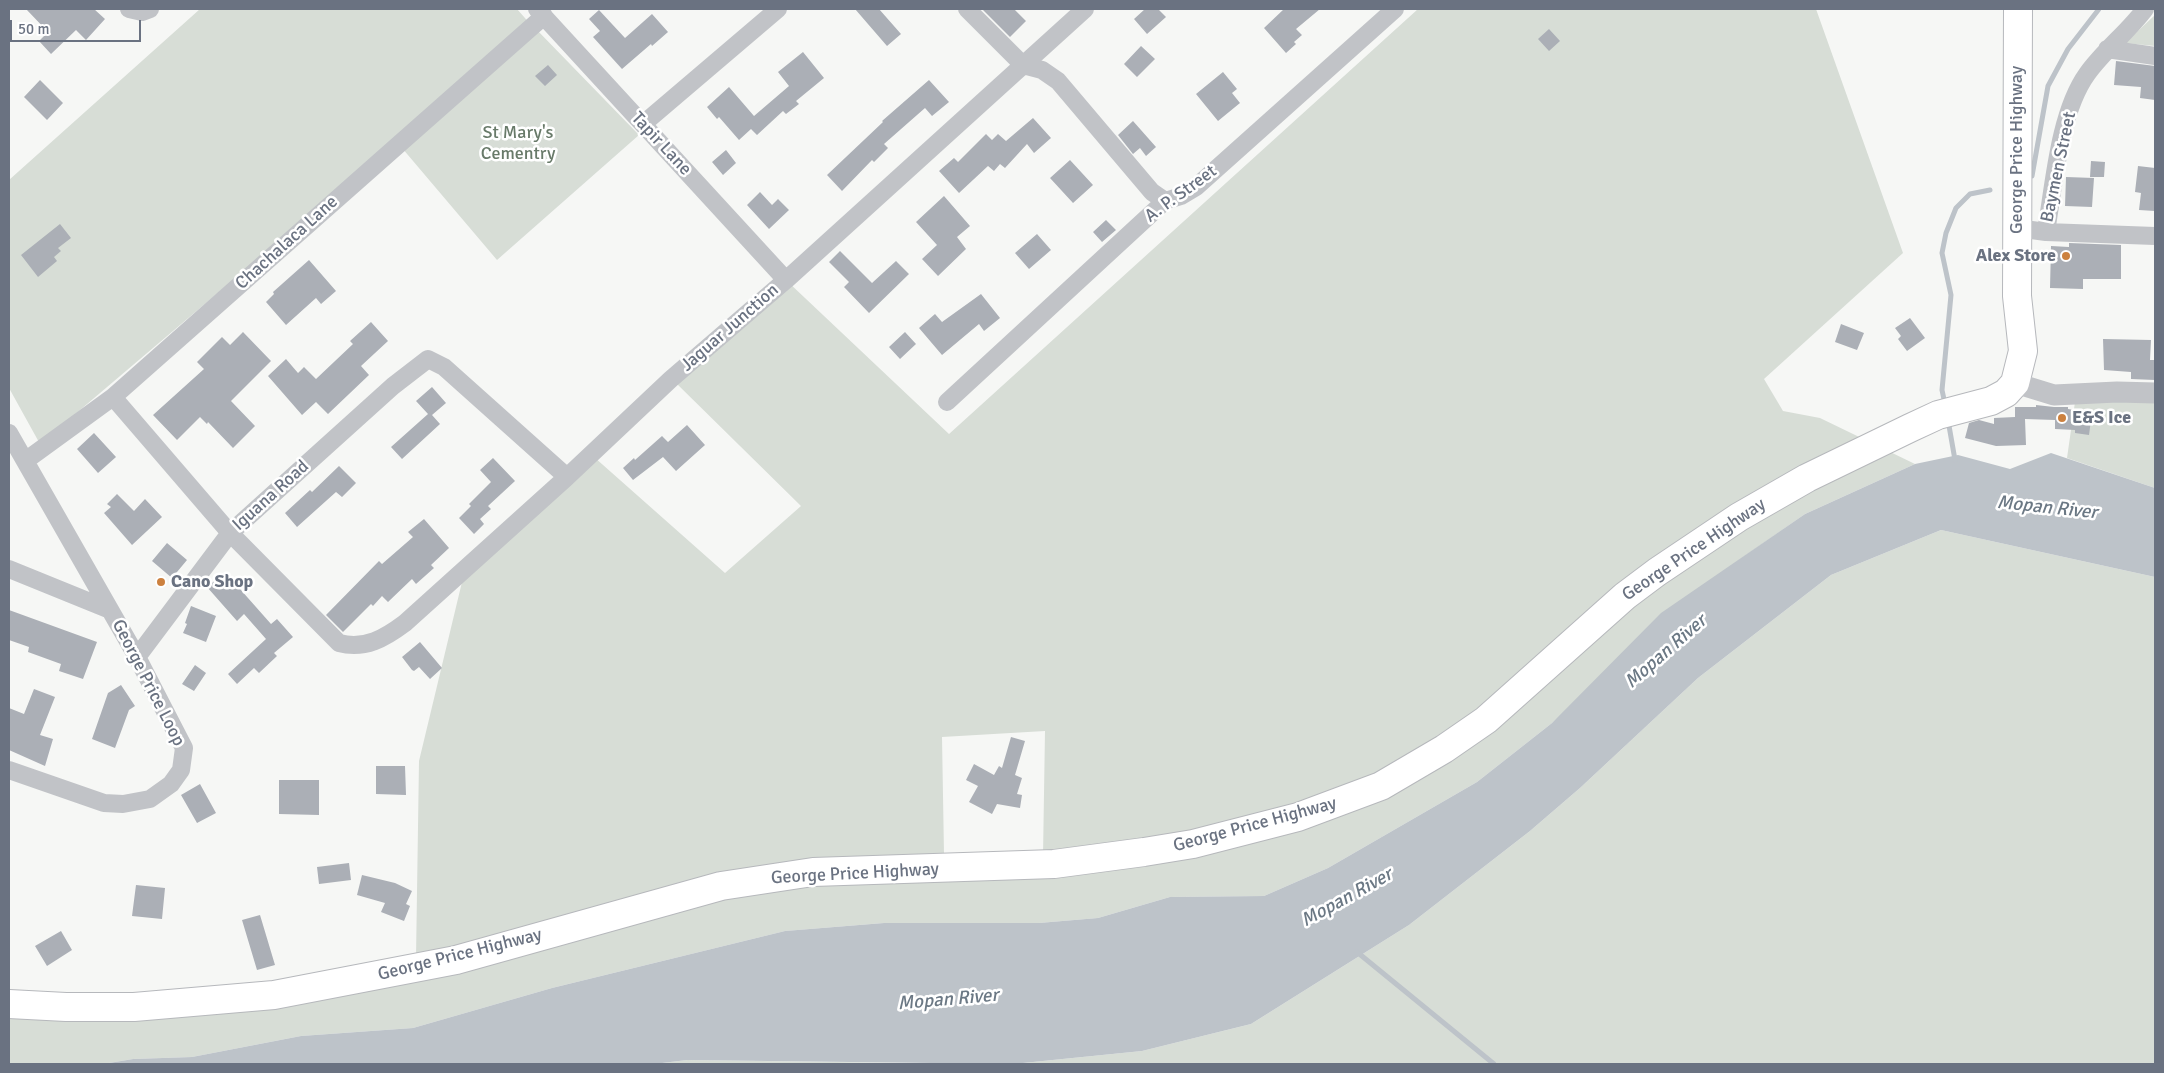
<!DOCTYPE html>
<html>
<head>
<meta charset="utf-8">
<style>
	body { margin:0 }
	#map { position:relative; width:2164px; height:1073px; overflow:hidden; background:#f6f7f5; font-family:Signika,sans-serif }
	canvas { display:block }
	.frame { position:absolute; inset:0; border:10px solid #6a7281; pointer-events:none }
	.scale { position:absolute; left:10px; top:20px; width:131px; height:22px; box-sizing:border-box; border:2px solid #6a7281; border-top:0; padding-left:6px; font-size:15px; line-height:18px; white-space:nowrap; color:#6a7281; -webkit-text-stroke:4px #fff; paint-order:stroke }
</style>
</head>
<body>
<div id="map">
<canvas width="2164" height="1073"></canvas>
<div class="frame"></div>
<div class="scale">50 m</div>
</div>
<script>
const ctx = document.querySelector('canvas').getContext('2d');
ctx.lineJoin = 'round';
function fill(path, color) { ctx.fillStyle = color; ctx.fill(path, 'evenodd'); }
function stroke(path, color, width, dash) { ctx.strokeStyle = color; ctx.lineWidth = width; ctx.lineCap = dash ? 'butt' : 'round'; ctx.setLineDash(dash || []); ctx.stroke(path); }
function write(font, color, halo, rows, align = 'center') {
  ctx.font = font + ' Signika,sans-serif'; ctx.lineWidth = 5; ctx.setLineDash([]); ctx.textBaseline = 'middle'; ctx.strokeStyle = halo; ctx.fillStyle = color; for (const [text, x, y, turn = 0] of rows) {
    ctx.save(); ctx.translate(x, y); ctx.rotate((+turn || 0) * Math.PI / 180); ctx.textAlign = isNaN(turn) ? turn : align; if (halo) ctx.strokeText(text, 0, 0); ctx.fillText(text, 0, 0); ctx.restore();
  }
}
fill(new Path2D(`
	M200 9H517L532 26 40 444 9 388V180Z
	M1418 9H1816L1903 253 1764 379 1783 411 1820 418 1915 464 1805 514 1739 560 1552 723 1477 782 1328 868 1264 896 1170 897 1098 918 1039 923H884L785 931 552 988 413 1028 301 1036 192 1057 133 1059 103 1064H9V996L248 992 416 958 419 761 462 582 594 457 725 573 801 506 677 384 787 281 949 434ZM1045 731 1043 856 944 854 942 737Z
	M2155 15V46L2125 43Z
	M536 29 639 135 497 260 402 148Z
	M2155 401V488L2067 458 2075 402Z
	M1941 530 2155 577V1064H1013L1142 1051 1251 1024 1409 925 1530 831 1580 788 1698 678 1831 575Z
	M687 1060 984 1064H654Z`), '#d7ddd6');
fill(new Path2D(`
	M2051 453 2155 488V577L1941 530 1831 575 1698 678 1580 788 1530 831 1409 925 1251 1024 1142 1051 1013 1064 687 1060 654 1064H103L133 1059 192 1057 301 1036 413 1028 552 988 785 931 884 923H1039L1098 918 1170 897 1264 896 1328 868 1477 782 1552 723 1661 613 1805 514 1915 464 1958 455 2010 469Z`), '#bdc3c9');
stroke(new Path2D(`
	M2032 176 2048 86 2068 49 2099 9
	M1945 404 1942 390 1951 295 1942 253 1946 233 1956 208 1970 194 1990 190
	M1948 420 1955 460
	M1357 952 1494 1064`), '#bdc3c9', 5);
fill(new Path2D(`
	M26 9H94L105 19 86 40 76 30 51 54 39 41 48 32Z
	M855 9H879L901 34 887 46Z
	M982 9H1014L1026 21 1010 37Z
	M1145 9H1158L1166 17 1147 34 1134 19Z
	M1284 9H1320L1296 29 1302 35 1294 42 1296 44 1286 53 1264 28Z
	M599 10 625 38 652 14 668 32 652 46 651 44 622 69 593 37 600 31 589 19Z
	M1549 29 1560 41 1549 51 1538 39Z
	M1141 46 1155 59 1137 77 1124 64Z
	M803 52 824 78 796 101 799 104 786 114 783 111 757 135 751 129 739 140 719 117 717 119 707 107 729 87 754 116 789 86 778 72Z
	M2116 61 2155 66V100L2140 98 2141 87 2114 85Z
	M548 65 557 75 545 86 535 76Z
	M1223 72 1237 89 1232 93 1240 103 1218 121 1196 94Z
	M40 80 63 103 47 120 24 97Z
	M929 80 949 102 932 116 925 108 884 144 888 148 874 162 872 160 842 191 827 175 883 122 882 121Z
	M1033 118 1051 138 1034 153 1027 144 1005 168 1000 164 994 171 988 166 959 193 939 171 954 158 958 162 986 134 992 140 998 134 1006 141Z
	M1133 121 1156 147 1146 156 1140 148 1133 154 1118 135Z
	M726 150 736 163 723 175 712 162Z
	M1070 160 1093 185 1073 203 1050 178Z
	M2091 161 2105 162 2104 177H2090Z
	M2138 166 2155 168V211L2139 210 2141 193 2135 192Z
	M2066 177 2094 178 2092 207 2065 206Z
	M760 192 772 205 778 199 789 210 769 229 747 205Z
	M944 196 970 226 957 237 966 249 938 276 922 259 937 245 916 222Z
	M1106 220 1116 230 1102 242 1093 232Z
	M60 224 71 238 58 248 61 251 54 257 57 261 38 277 21 255Z
	M1037 234 1051 250 1029 269 1015 253Z
	M2069 243 2121 245V279H2083V289L2050 288 2051 246 2069 247Z
	M840 251 872 283 896 261 909 274 869 313 844 287 849 282 829 262Z
	M309 260 336 291 321 304 316 298 286 325 266 302 274 294 273 292Z
	M981 294 1000 318 984 331 979 324 942 355 919 328 935 314 942 322Z
	M1910 318 1925 338 1907 351 1898 339 1901 336 1895 328Z
	M371 322 388 341 361 366 369 375 328 414 316 402 302 415 268 376 286 359 298 373 304 367 316 379 353 344 350 341Z
	M1841 324 1864 333 1857 350 1835 342Z
	M243 332 271 361 231 401 255 426 233 448 208 422 207 424 200 417 177 440 153 415 204 369 197 362 222 337 230 345Z
	M905 332 916 344 900 359 889 347Z
	M2103 339 2151 340 2150 360H2155V380L2131 379V372L2104 370Z
	M432 387 446 403 432 415 440 424 402 459 391 447 428 414 416 401Z
	M2036 405 2054 407H2068V409L2092 413 2089 435 2075 433V430L2055 429V420L2025 419 2026 445 1996 446 1965 438 1969 423 1979 420 1994 424V418L2015 417V407H2036Z
	M687 425 705 445 676 471 663 457 633 480 623 468 634 458 635 460 662 436 668 442Z
	M94 433 116 457 98 473 77 449Z
	M493 458 515 481 488 506 491 509 480 519 484 524 474 534 459 518 471 506 469 504 491 482 480 470Z
	M339 466 356 483 342 497 336 492 297 527 285 513 310 490 312 492Z
	M117 494 134 511 145 499 162 517 132 545 104 513 111 507 107 504Z
	M424 519 449 548 431 565 434 568 416 584 412 579 388 602 382 596 373 606 371 604 343 632 326 615 379 561 382 564 413 537 408 532Z
	M167 543 187 560 172 578 152 561Z
	M225 572 271 624 277 619 293 637 274 653 277 656 259 673 254 668 237 684 228 674 266 639 244 614 237 621 207 587Z
	M191 606 216 616 206 642 183 633 187 624 185 623Z
	M9 610 97 642 83 679 59 671 61 664 28 652 29 647 9 640Z
	M420 642 442 668 430 679 419 667 414 671 412 670 402 657Z
	M195 665 206 673 194 691 182 684Z
	M121 685 135 706 129 710 115 748 92 739 108 693Z
	M34 689 55 697 40 735 53 739 45 766 9 750V708L24 714Z
	M1011 737 1025 741 1015 775 1022 778 1017 794 1022 795 1020 808 997 804 992 814 969 802 978 786 966 780 974 764 994 775 999 766 1002 768Z
	M376 766H405L406 795 376 794Z
	M279 780H319V815L279 814Z
	M200 784 216 813 197 823 181 795Z
	M349 863 351 880 319 884 317 867Z
	M362 875 395 883 412 891 406 904 410 906 404 921 381 912 385 903 357 895Z
	M136 885 165 888 162 919 132 916Z
	M260 915 275 965 257 970 242 920Z
	M61 931 72 950 47 966 35 946Z`), '#abafb6');
const trunk = new Path2D(`
	M9 1004 66 1007H134L274 995 456 960 721 886 813 872 1054 864 1144 852 1193 844 1298 817 1381 786 1444 749 1486 720 1625 596 1657 572 1739 517 1807 478 1910 428 1938 415 1991 401 2006 393 2015 383 2023 351 2017 296 2018 9`);
stroke(trunk, '#b6b8bc', 30);
stroke(new Path2D(`
	M129 9 142 12 150 9
	M537 9 786 280
	M967 9 1023 65 1042 70 1058 81 1152 192 1165 201
	M2107 49 2155 56
	M643 124 778 9
	M2017 228 2046 232 2155 236
	M2046 232C2054 185 2059 113 2087 74 2104 50 2128 32 2145 9
	M113 397 230 533 339 643C365 650 385 638 405 623L567 477 671 379 786 280 1085 9
	M947 402 1165 201 1181 196 1196 187 1395 9
	M9 433 137 657 184 748 181 770 171 784 150 799 123 804 104 803 9 770
	M25 461 113 397 544 16
	M9 569 110 610
	M137 657 230 533 393 386 428 359 444 367 567 477`), '#c1c3c7', 18);
stroke(new Path2D(`
	M2015 383 2054 395 2117 392 2155 393`), '#c1c3c7', 21);
stroke(trunk, '#fff', 28);
for (const [x, y, r, color] of [
	[2066,256,5,"#cc813f"],
	[2062,418,5,"#cc813f"],
	[161,582,5,"#cc813f"]
]) { const dot = new Path2D(); dot.arc(x, y, r, 0, 2 * Math.PI); ctx.fillStyle = color; ctx.fill(dot); stroke(dot, '#fff', 2); }
write('18px', '#687a69', '#fff', [
	["St Mary's",518,133],
	["Cementry",518,154]
]);
write('18px', '#6a7281', '#fff', [
	["Tapir Lane",661,144,47],
	["George Price Highway",2017,150,-90],
	["Baymen Street",2059,167,-78],
	["A. P. Street",1181,194,-36],
	["Chachalaca Lane",287,243,-42],
	["Jaguar Junction",730,328,-41],
	["Iguana Road",271,496,-42],
	["George Price Highway",1694,550,-34],
	["George Price Loop",148,683,63],
	["George Price Highway",1255,825,-15],
	["George Price Highway",855,874,-3],
	["George Price Highway",460,955,-14]
]);
write('bold 18px', '#6a7281', '#fff', [
	["Alex Store",2056,256,"right"],
	["E&S Ice",2072,418],
	["Cano Shop",171,582]
], 'left');
write('italic 19px', '#6b7884', '#fff', [
	["Mopan River",2047,508,6],
	["Mopan River",1666,652,-41],
	["Mopan River",1347,898,-29],
	["Mopan River",948,1000,-5]
]);
</script>
</body>
</html>
